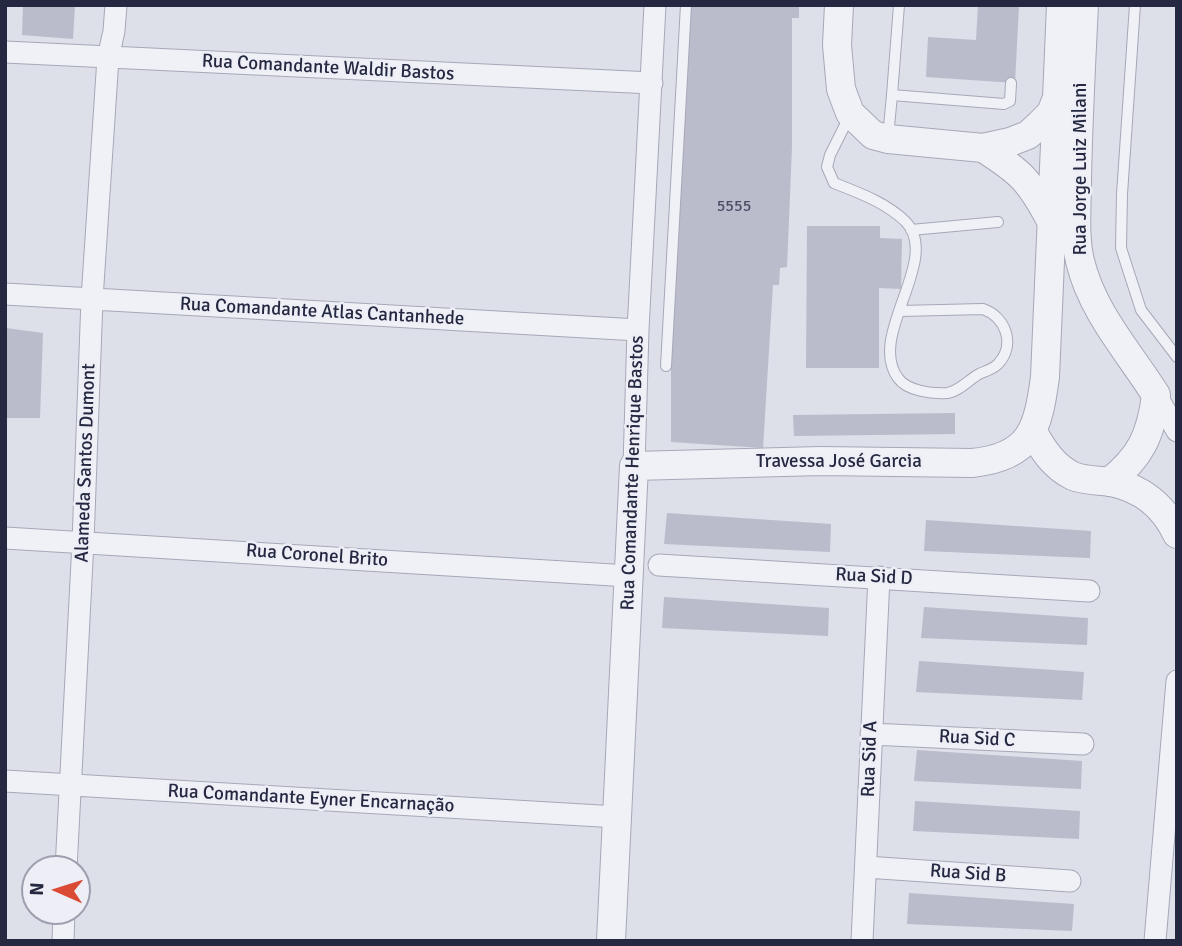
<!DOCTYPE html>
<html>
<head>
<meta charset="utf-8">
<style>
	body { margin:0 }
	#map { position:relative; width:1182px; height:946px; overflow:hidden; background:#dddfe9; font-family:Signika,sans-serif }
	canvas { display:block }
	.frame { position:absolute; inset:0; border:7px solid #252841; pointer-events:none }
	.north { position:absolute; left:21px; top:855px; width:70px; height:70px; box-sizing:border-box; background:#edeef6; border:2px solid #9d9fae; border-radius:50%; rotate:273deg; font-size:19px; font-weight:700; line-height:28px; text-align:center; color:#252841 }
	.north::after { content:''; display:block; margin:auto; width:24px; height:32px; background:#da4a35; clip-path:polygon(50% 0,100% 100%,50% 72%,0 100%) }
</style>
</head>
<body>
<div id="map">
<canvas width="1182" height="946"></canvas>
<div class="frame"></div>
<div class="north">N</div>
</div>
<script>
const ctx = document.querySelector('canvas').getContext('2d');
ctx.lineJoin = 'round';
function fill(path, color) { ctx.fillStyle = color; ctx.fill(path, 'evenodd'); }
function stroke(path, color, width, dash) { ctx.strokeStyle = color; ctx.lineWidth = width; ctx.lineCap = dash ? 'butt' : 'round'; ctx.setLineDash(dash || []); ctx.stroke(path); }
function write(font, color, halo, rows, align = 'center') {
  ctx.font = font + ' Signika,sans-serif'; ctx.lineWidth = 5; ctx.setLineDash([]); ctx.textBaseline = 'middle'; ctx.strokeStyle = halo; ctx.fillStyle = color; for (const [text, x, y, turn = 0] of rows) {
    ctx.save(); ctx.translate(x, y); ctx.rotate((+turn || 0) * Math.PI / 180); ctx.textAlign = isNaN(turn) ? turn : align; if (halo) ctx.strokeText(text, 0, 0); ctx.fillText(text, 0, 0); ctx.restore();
  }
}
fill(new Path2D(`
	M23 5H75L73 39 22 35Z
	M688 5H799V18H792V147L787 267 780 268 779 285H773L763 448 671 442V351Z
	M978 5H1019L1015 83 926 77 928 37 976 40Z
	M807 226H880V238L902 239 901 289 879 288V368H806Z
	M6 328 43 333 40 418H5Z
	M955 413V434L794 436 793 415Z
	M667 513 831 524 830 552 664 544Z
	M926 520 1091 531 1090 558 924 551Z
	M664 597 829 608 828 636 662 628Z
	M924 607 1088 618 1087 645 921 638Z
	M919 661 1084 672 1082 700 916 692Z
	M917 750 1082 761 1081 789 914 781Z
	M915 801 1080 811 1079 839 913 831Z
	M909 893 1074 904 1072 931 907 924Z`), '#babccc');
const service = new Path2D(`
	M899 5 892 95 1004 104 1010 101 1011 83
	M1135 5 1122 194 1121 248 1141 310 1177 357
	M850 115 830 155 827 167 834 183C859 193 885 202 905 221 943 259 866 335 898 378 907 391 932 394 947 393 958 392 970 379 979 374 986 371 993 369 998 364 1016 345 1006 317 983 309L900 311
	M888 137 892 95
	M911 230 998 222
	M666 366 686 5`);
const minor = new Path2D(`
	M5 52 652 83
	M5 294 638 330
	M1156 395 1177 431
	M634 466 638 330 655 5
	M5 538 629 576
	M659 565 1089 591
	M871 734 1083 744
	M5 781 617 817
	M866 867 1070 881
	M66 869 83 542 92 299 108 58 114 31 116 5
	M63 941 64 911
	M862 941 879 577
	M1155 941 1177 681`);
const tertiary = new Path2D(`
	M839 5 837 45 841 89 850 113 873 135 888 139 983 148 1010 142 1028 135 1040 124 1051 113 1057 98
	M1084 5C1081 64 1078 123 1077 181 1077 207 1074 236 1080 261 1092 312 1129 352 1156 395 1151 435 1141 457 1109 482
	M983 148C1021 172 1030 181 1051 221
	M1033 432C1043 450 1054 467 1073 476 1085 481 1098 480 1111 482 1141 488 1164 506 1177 534
	M611 941 634 466 821 461 972 463C1031 457 1038 429 1045 377L1061 5`);
stroke(service, '#a6a8b7', 12);
stroke(minor, '#a6a8b7', 23);
stroke(tertiary, '#a6a8b7', 30);
stroke(service, '#f0f1f7', 10);
stroke(minor, '#f0f1f7', 21);
stroke(tertiary, '#f0f1f7', 28);
write('16px', '#4a4d64', null, [
	["5555",734,207]
]);
write('19px', '#252841', '#edeef6', [
	["Rua Comandante Waldir Bastos",328,68,3],
	["Rua Jorge Luiz Milani",1081,169,-90],
	["Rua Comandante Atlas Cantanhede",322,312,3],
	["Travessa José Garcia",839,462],
	["Alameda Santos Dumont",86,463,-88],
	["Rua Comandante Henrique Bastos",633,473,-88],
	["Rua Coronel Brito",317,556,4],
	["Rua Sid D",874,577,3],
	["Rua Sid C",977,739,3],
	["Rua Sid A",870,759,-88],
	["Rua Comandante Eyner Encarnação",311,799,3],
	["Rua Sid B",968,874,4]
]);
</script>
</body>
</html>
